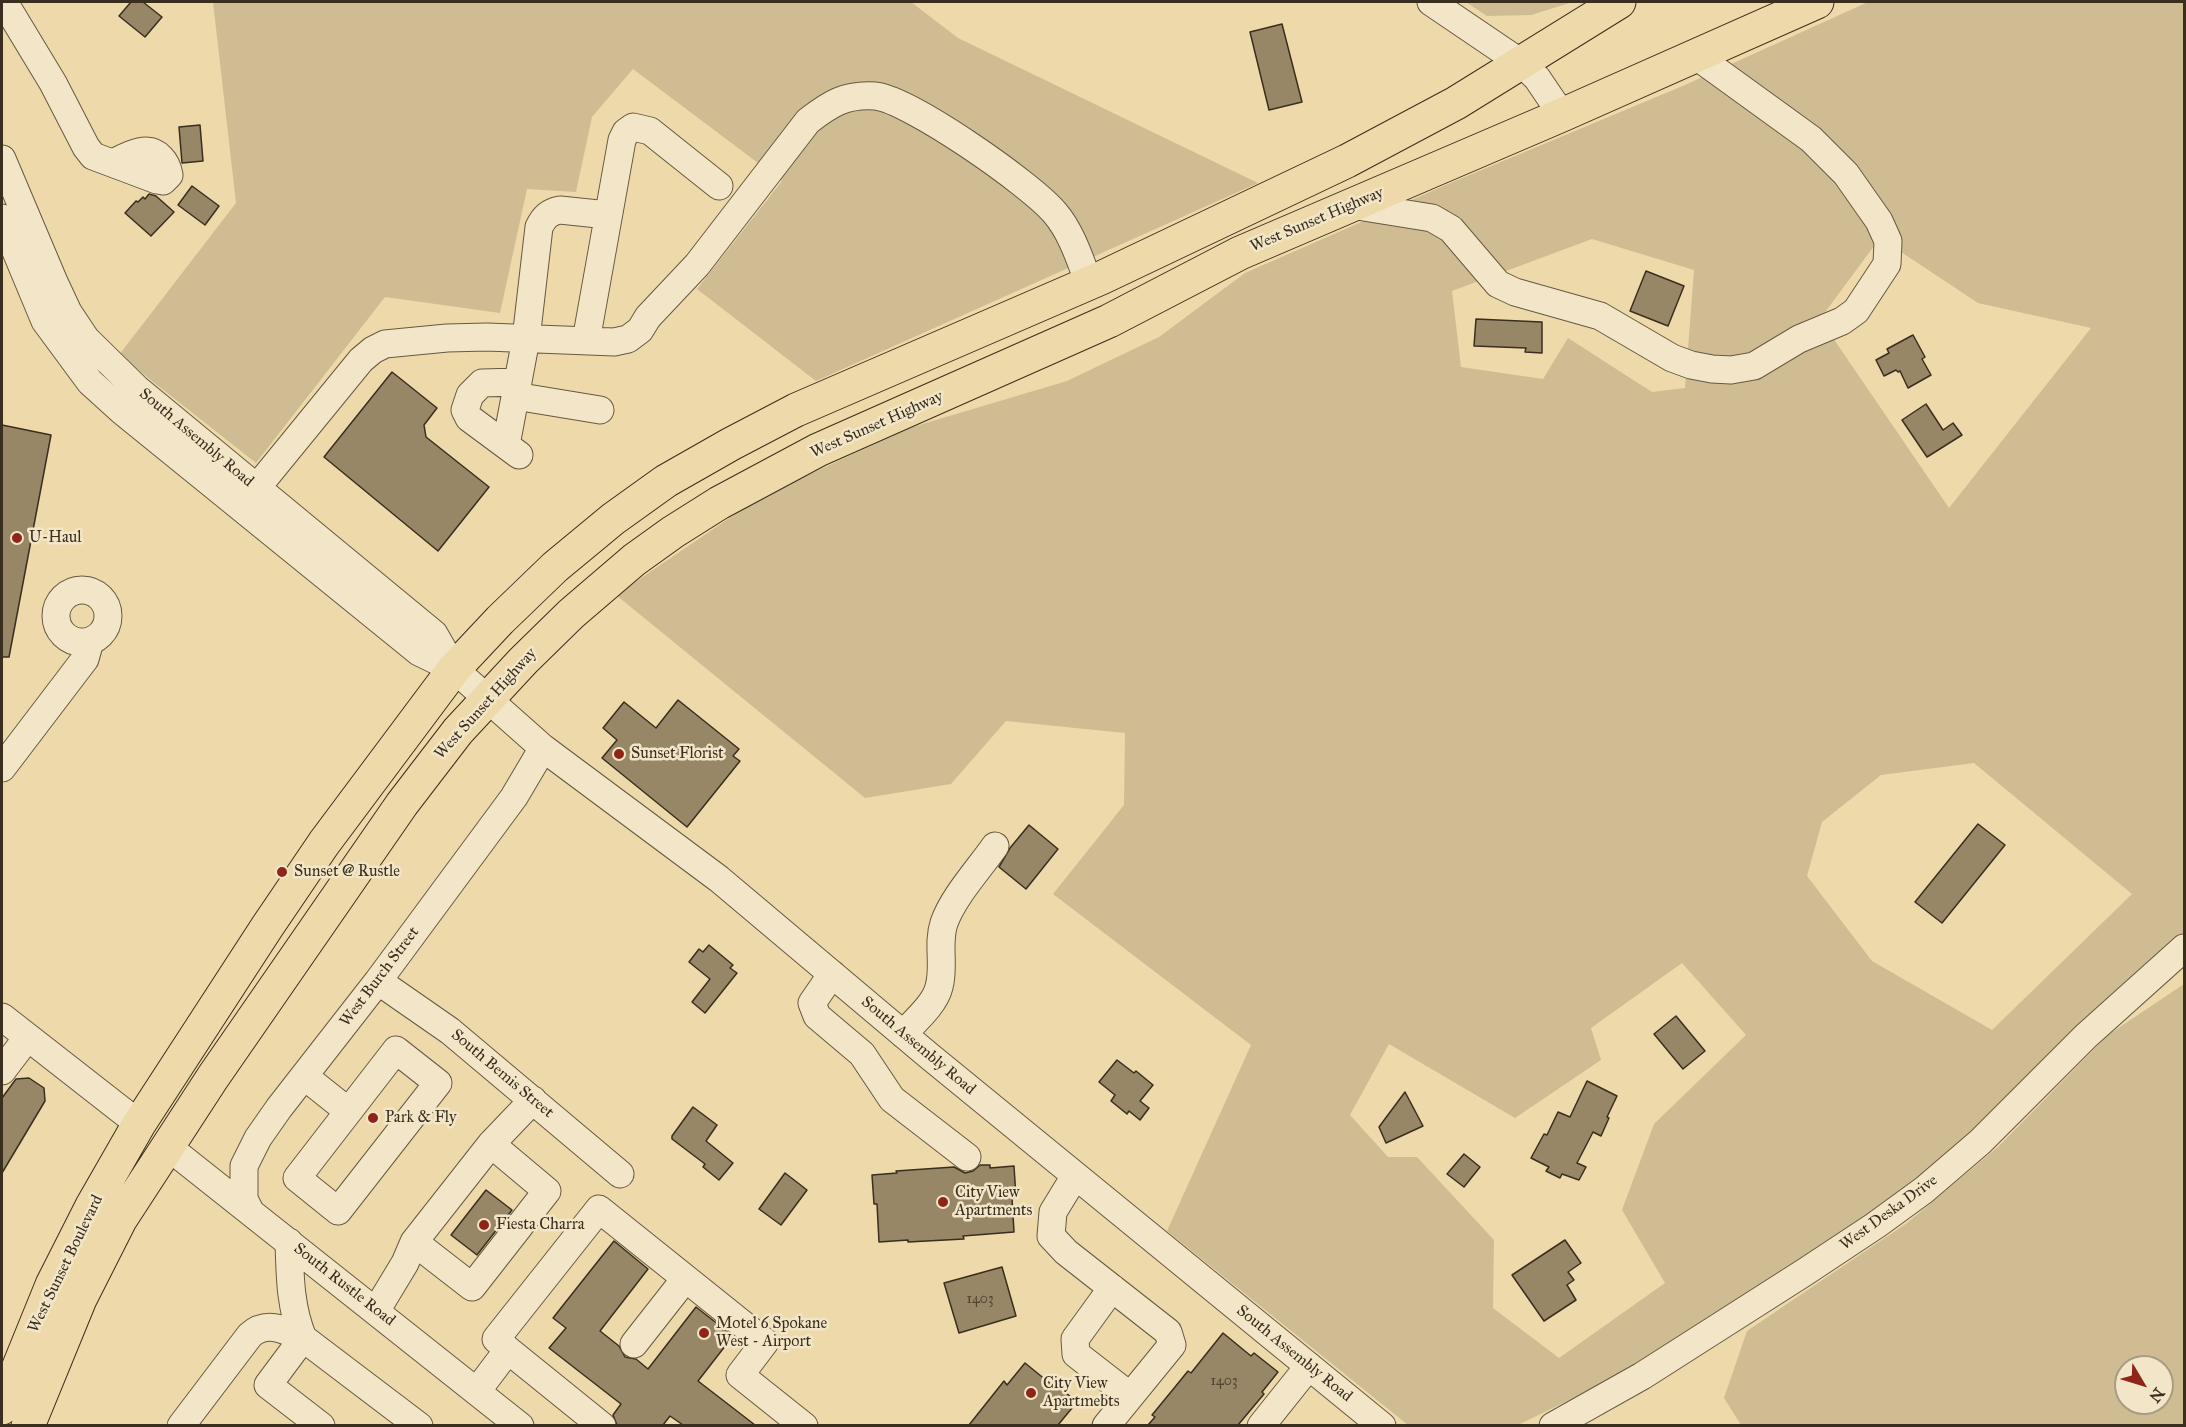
<!DOCTYPE html>
<html>
<head>
<meta charset="utf-8">
<style>
	body { margin:0 }
	#map { position:relative; width:2186px; height:1427px; overflow:hidden; background:#edd9aa; font-family:"IM FELL Great Primer",serif }
	canvas { display:block }
	.frame { position:absolute; inset:0; border:3px solid #3a2e1e; pointer-events:none }
	.north { position:absolute; left:2114px; top:1355px; width:60px; height:60px; box-sizing:border-box; background:#f3e6c8; border:2px solid #a99c84; border-radius:50%; rotate:128deg; font-size:16px; font-weight:700; line-height:24px; text-align:center; color:#3a2e1e }
	.north::after { content:''; display:block; margin:auto; width:21px; height:27px; background:#8f2418; clip-path:polygon(50% 0,100% 100%,50% 72%,0 100%) }
</style>
</head>
<body>
<div id="map">
<canvas width="2186" height="1427"></canvas>
<div class="frame"></div>
<div class="north">N</div>
</div>
<script>
const ctx = document.querySelector('canvas').getContext('2d');
ctx.lineJoin = 'round';
function fill(path, color) { ctx.fillStyle = color; ctx.fill(path, 'evenodd'); }
function stroke(path, color, width, dash) { ctx.strokeStyle = color; ctx.lineWidth = width; ctx.lineCap = dash ? 'butt' : 'round'; ctx.setLineDash(dash || []); ctx.stroke(path); }
function write(font, color, halo, rows, align = 'center') {
  ctx.font = font + ' "IM FELL Great Primer",serif'; ctx.lineWidth = 5; ctx.setLineDash([]); ctx.textBaseline = 'middle'; ctx.strokeStyle = halo; ctx.fillStyle = color; for (const [text, x, y, turn = 0] of rows) {
    ctx.save(); ctx.translate(x, y); ctx.rotate((+turn || 0) * Math.PI / 180); ctx.textAlign = isNaN(turn) ? turn : align; if (halo) ctx.strokeText(text, 0, 0); ctx.fillText(text, 0, 0); ctx.restore();
  }
}
fill(new Path2D(`
	M213 2H911L958 38 1258 183 816 381 697 289 782 181 633 69 592 117 576 192 527 189 500 313 385 297 256 463 119 355 236 203Z
	M1466 2H1573L1531 15 1487 16Z
	M1868 2H2184V935L2125 982 1975 1130 1874 1213 1604 1383 1518 1425H1408L1167 1231 1251 1045 1053 894 1124 805 1125 733 1006 721 951 784 865 798 616 595 759 498 909 428 1067 381 1159 337 1245 273 1448 184 1685 85ZM1880 238 1978 303 2091 328 1949 508 1820 319ZM1592 239 1694 270 1685 388 1652 392 1568 338 1543 379 1461 367 1452 291ZM1974 763 2132 894 1992 1030 1872 961 1807 876 1822 822 1881 775ZM1682 963 1746 1035 1654 1124 1622 1210 1665 1283 1559 1358 1493 1308 1494 1240 1417 1157H1388L1350 1115 1389 1044 1515 1118 1601 1060 1591 1028Z
	M2184 984V1425H1741L1724 1398 1747 1331 1907 1223 1998 1147 2108 1035ZM2126 1367H2162V1403H2126Z`), '#cfbc92');
const building = new Path2D(`
	M131 2H143L162 17 145 37 119 16Z
	M1282 24 1302 102 1269 110 1250 32Z
	M200 125 203 161 182 163 179 127Z
	M192 186 219 206 205 225 178 205Z
	M149 194 156 196 174 212 151 236 125 213 136 201 138 202 143 197 145 199Z
	M1646 271 1684 286 1668 326 1630 311Z
	M1476 319 1542 322V353L1525 352 1526 348 1474 346Z
	M1913 335 1925 357 1922 359 1931 375 1908 388 1900 371 1898 372 1896 370 1884 376 1876 360 1889 353 1887 349Z
	M392 372 437 408 424 425 426 437 489 487 438 551 324 457Z
	M1926 404 1943 430 1953 423 1962 435 1927 457 1902 420Z
	M2 425 51 435 9 657H2Z
	M678 700 739 749 733 756 740 761 687 827 602 758 617 740 603 728 624 702 656 728Z
	M1978 824 2005 845 1942 923 1915 902Z
	M1029 825 1058 849 1026 889 999 867 1010 848Z
	M709 945 733 965 730 968 737 973 705 1013 692 1002 710 979 689 962 699 949 703 952Z
	M1676 1016 1705 1051 1683 1069 1654 1034Z
	M1117 1060 1134 1073 1136 1071 1153 1085 1140 1101 1149 1108 1140 1120 1129 1111 1127 1114 1111 1101 1115 1095 1099 1082Z
	M29 1078 44 1088 45 1101 2 1173V1098L16 1079Z
	M1587 1081 1617 1096 1607 1117 1609 1118 1601 1136 1593 1132 1577 1163 1586 1167 1579 1180 1562 1174 1560 1178 1546 1171 1549 1167 1531 1158 1544 1134 1547 1135 1558 1112 1570 1117Z
	M1405 1092 1423 1126 1386 1143 1379 1127Z
	M693 1107 717 1125 706 1141 733 1163 719 1180 703 1167 705 1164 672 1139V1136Z
	M1464 1154 1480 1167 1464 1187 1447 1174Z
	M980 1165H990V1168L1014 1166 1016 1198H1012L1014 1232 963 1236 964 1239 908 1242V1240L879 1242 877 1204H874L872 1175 897 1173 896 1171 954 1167 965 1173 973 1171Z
	M785 1173 807 1190 781 1225 759 1209Z
	M486 1190 512 1210 477 1255 451 1235Z
	M1565 1240 1581 1263 1568 1272 1574 1280 1567 1285 1576 1300 1544 1321 1512 1275Z
	M614 1241 648 1269 600 1331 619 1346 625 1357 636 1359 648 1369 696 1307 733 1336 698 1381 755 1425H683L670 1416 663 1425H617L613 1415 621 1404 549 1348 566 1328 553 1318Z
	M1002 1267 1016 1316 959 1333 944 1283Z
	M1223 1333 1251 1356 1254 1353 1278 1372 1262 1392 1264 1394 1238 1425H1148L1155 1417 1152 1415 1175 1387 1188 1371 1191 1373Z
	M1025 1363 1052 1385 1054 1383 1077 1402 1058 1425H969L1004 1381 1007 1385Z`);
fill(building, '#978767');
stroke(building, '#3a2e1e', 1.5);
const minor = new Path2D(`
	M4 2 53 83 86 147 93 156 157 180 163 181 169 175C168 169 166 163 161 158 148 143 127 156 113 163
	M1431 2 1521 63 1537 78 1562 115
	M2 159 54 282 68 312 86 339 137 389 434 634 454 669
	M1351 205 1432 218 1451 229 1498 284 1515 292 1600 316 1672 358 1691 365 1712 369 1731 370 1754 366 1799 339 1842 321 1856 311 1887 264 1888 241 1879 221 1846 174 1811 139 1695 55
	M2 218 45 321 90 382 122 411 419 652 454 669 543 748 719 879 928 1055 1382 1426
	M586 341 622 140 626 132 633 127 650 131 719 186
	M518 382 482 383 470 395 465 410 469 418 519 455
	M515 396 600 410
	M506 445 526 339 539 227C544 217 549 212 560 210L608 215
	M241 507 361 360 373 350 385 344 447 338 487 337 614 342 628 339 640 330 648 317 697 265 808 121C830 104 845 94 875 96 909 99 1032 185 1055 213 1072 233 1080 260 1089 283
	M56 616a26 26 0 1 1 52 0a26 26 0 1 1-52 0Z
	M2 768 85 659 90 641
	M832 974 812 1003 817 1016 862 1054 892 1099 967 1157
	M378 981 450 1031 620 1174
	M2 1017 139 1124
	M903 1034C915 1021 935 1004 939 987 945 966 937 944 944 923 953 897 979 869 995 846
	M396 1050 438 1083 338 1211 297 1178Z
	M2 1071 27 1038
	M304 1076 348 1111
	M167 1146 520 1426
	M1075 1176 1053 1212 1051 1236 1066 1252 1168 1332 1172 1345 1106 1426
	M250 1211 244 1199V1166L258 1138 279 1108 378 981 514 797 543 748
	M289 1242C290 1275 290 1307 303 1338L419 1426
	M414 1242 472 1287 547 1191 491 1144
	M1112 1288 1075 1339 1076 1354 1130 1396
	M376 1311 405 1263 414 1242 491 1144 533 1100
	M634 1344 685 1279
	M508 1350 496 1339 599 1209 765 1342 740 1375 804 1426
	M477 1391 508 1350 602 1426
	M181 1426 250 1335C267 1320 285 1330 303 1338L268 1385 321 1426
	M1261 1426 1309 1366
	M1553 1426 1642 1376 1805 1272 1876 1225 1924 1190 1980 1142 2086 1036 2184 948`);
const major = new Path2D(`
	M2 1408 52 1285 92 1206 139 1124 267 927 324 843 454 669 500 620 555 567 613 519 666 481 731 444 796 410 1101 278 1347 161 1456 103 1619 2
	M28 1426 80 1299 120 1220 213 1077 402 804 458 731 523 661 571 614 634 560 673 532 719 503 818 450 1109 321 1240 253 1562 115 1817 2`);
stroke(minor, '#675941', 29);
stroke(major, '#3a2e1e', 35);
stroke(minor, '#f3e6c8', 27);
stroke(major, '#edd9aa', 33);
for (const [x, y, r, color] of [
	[17,538,6,"#8f2418"],
	[619,754,6,"#8f2418"],
	[282,872,6,"#8f2418"],
	[373,1118,6,"#8f2418"],
	[943,1202,6,"#8f2418"],
	[484,1225,6,"#8f2418"],
	[704,1333,6,"#8f2418"],
	[1031,1393,6,"#8f2418"]
]) { const dot = new Path2D(); dot.arc(x, y, r, 0, 2 * Math.PI); ctx.fillStyle = color; ctx.fill(dot); stroke(dot, '#f3e6c8', 2); }
write('14px', '#514430', null, [
	["1403",980,1300],
	["1403",1224,1382]
]);
write('16px', '#3a2e1e', '#f3e6c8', [
	["West Sunset Highway",1317,220,-23],
	["West Sunset Highway",877,425,-24],
	["South Assembly Road",196,438,40],
	["West Sunset Highway",486,704,-48],
	["West Burch Street",380,977,-53],
	["South Assembly Road",918,1046,40],
	["South Bemis Street",502,1074,40],
	["West Deska Drive",1889,1213,-36],
	["West Sunset Boulevard",66,1264,-64],
	["South Rustle Road",344,1285,38],
	["South Assembly Road",1294,1354,39]
]);
write('16px', '#3a2e1e', '#f3e6c8', [
	["U-Haul",29,538],
	["Sunset Florist",631,754],
	["Sunset @ Rustle",294,872],
	["Park & Fly",385,1118],
	["City View",955,1193],
	["Apartments",955,1211],
	["Fiesta Charra",496,1225],
	["Motel 6 Spokane",716,1324],
	["West - Airport",716,1342],
	["City View",1043,1384],
	["Apartmebts",1043,1402]
], 'left');
</script>
</body>
</html>
